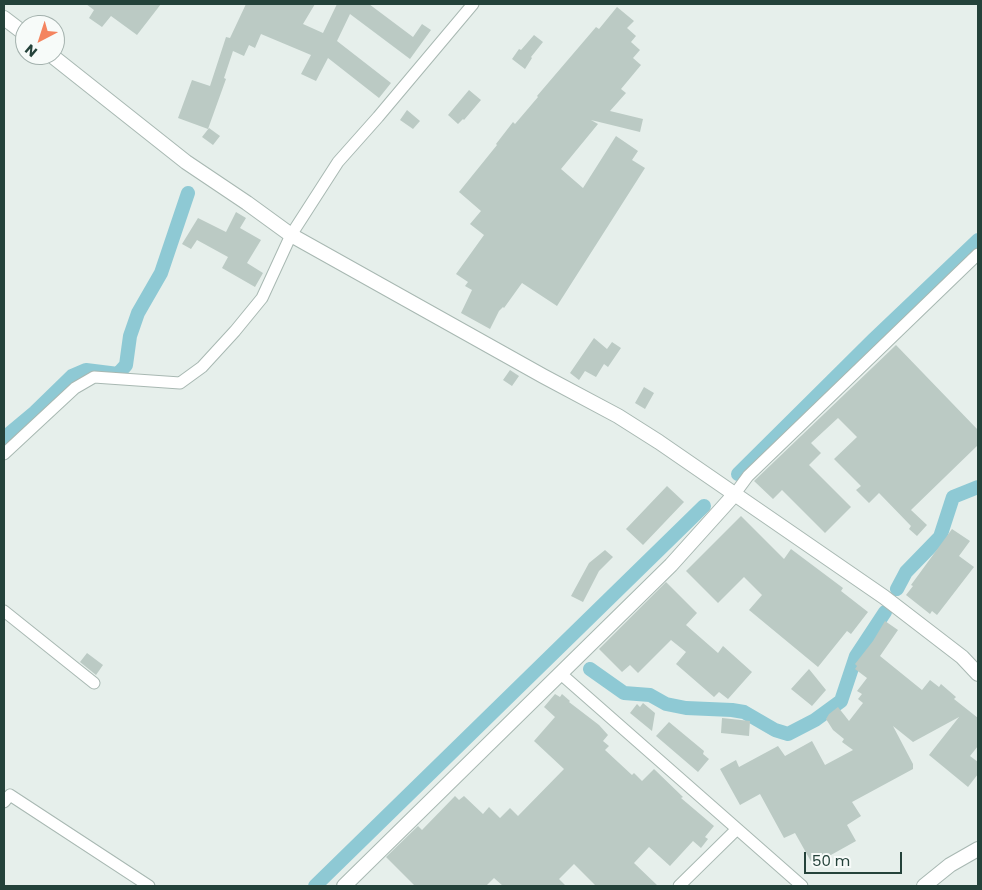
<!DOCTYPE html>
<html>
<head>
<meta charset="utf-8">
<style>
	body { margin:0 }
	#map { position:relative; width:982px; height:890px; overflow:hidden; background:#e6efeb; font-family:Poppins,sans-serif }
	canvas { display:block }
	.frame { position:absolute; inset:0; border:5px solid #24423a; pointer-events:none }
	.north { position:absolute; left:15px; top:15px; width:50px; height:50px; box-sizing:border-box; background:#f7fbf9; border:1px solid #a3b1ad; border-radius:50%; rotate:220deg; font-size:14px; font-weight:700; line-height:20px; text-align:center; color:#24423a }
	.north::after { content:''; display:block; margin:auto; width:18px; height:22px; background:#f4845f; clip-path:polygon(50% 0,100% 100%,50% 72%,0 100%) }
	.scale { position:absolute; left:804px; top:852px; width:98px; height:22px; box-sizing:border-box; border:2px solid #24423a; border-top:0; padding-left:6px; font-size:15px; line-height:18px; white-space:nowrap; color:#24423a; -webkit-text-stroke:4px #f7fbf9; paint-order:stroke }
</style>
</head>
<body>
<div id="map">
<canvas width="982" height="890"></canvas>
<div class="frame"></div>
<div class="north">N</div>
<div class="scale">50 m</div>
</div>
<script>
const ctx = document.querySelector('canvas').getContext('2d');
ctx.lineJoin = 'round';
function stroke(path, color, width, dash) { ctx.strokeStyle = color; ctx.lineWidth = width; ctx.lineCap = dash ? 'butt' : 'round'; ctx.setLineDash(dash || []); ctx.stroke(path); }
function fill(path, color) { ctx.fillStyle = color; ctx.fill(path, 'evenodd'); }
stroke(new Path2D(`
	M4 438 35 412 72 376 86 370 118 374 126 365 130 336 138 313 161 273 188 193
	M738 474 873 340 978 240
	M897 589 906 572 940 537 953 497 978 487
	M590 669 624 693 650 695 666 704 686 708 732 710 744 712 775 730 788 734 815 720 841 701 856 656 885 612
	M315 886 704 506`), '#8ec9d4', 14);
fill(new Path2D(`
	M86 4H161L137 35 111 16 102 27 89 18 94 10Z
	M246 4H315L303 24 323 33 337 4H369L413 37 422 24 431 30 410 59 350 14 337 41 391 83 379 98 328 58 316 81 301 74 311 55 261 34 255 48 249 45 244 56 233 51 224 78 226 79 208 129 178 118 192 80 210 86 226 37 230 38Z
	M617 7 634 21 627 28 636 36 631 42 640 50 633 58 641 65 621 89 626 93 610 111 643 119 640 132 591 120 598 124 561 169 583 188 616 136 638 151 632 160 645 168 557 306 522 283 504 308 503 307 499 311 490 329 461 313 472 290 465 286 468 282 456 274 484 235 470 224 481 211 459 192 497 145 496 144 513 122 515 124 538 97 537 96 596 27 599 29Z
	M534 35 543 42 531 57 532 58 525 69 512 59 519 49 521 50Z
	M469 90 481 100 464 120 463 119 458 124 448 115Z
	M407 110 420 121 413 129 400 120Z
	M209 128 220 136 213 145 202 137Z
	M236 212 246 218 240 228 261 240 247 263 263 273 255 287 222 268 228 257 197 240 191 249 182 244 198 218 226 232Z
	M594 338 607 349 612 342 621 348 608 367 604 364 596 377 585 371 579 380 570 373Z
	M896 345 978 430V445L911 510 927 525 917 536 909 529 911 526 879 493 869 503 856 490 861 486 834 459 857 437 838 418 811 443 821 453 809 465 851 507 825 533 782 490 773 499 754 481Z
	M510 370 519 376 512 386 503 380Z
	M644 387 654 393 645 409 635 403Z
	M667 486 684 502 643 545 626 529Z
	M741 516 784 559 791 549 843 588 841 591 868 612 851 634 847 631 818 667 749 610 762 595 744 577 718 603 686 571Z
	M952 529 970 541 959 556 974 567 937 615 932 611 930 614 906 595 913 586 911 585Z
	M605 550 613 557 599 571 583 602 571 596 589 563Z
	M666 582 697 613 686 625 718 653 723 646 752 672 728 699 719 692 714 697 676 664 686 652 671 640 638 673 630 665 622 672 599 649Z
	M885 621 898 630 880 656 922 690 930 680 939 687 941 684 956 697 954 699 978 718V746L970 756 978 762V774L968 787 929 755 959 717 913 742 893 726 913 764V769L852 802 861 816 847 825 856 841 813 865 795 833 784 838 760 794 740 805 720 769 736 760 739 767 778 746 785 756 812 741 825 765 853 750 842 742 844 739 833 730 826 719 829 714 838 707 849 721 863 703 858 699 862 694 857 691 867 678 855 669 857 666 855 664 873 641Z
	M87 653 103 665 96 675 80 662Z
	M809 669 826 690 812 706 791 689Z
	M555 694 560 697 562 694 570 701 569 702 599 725 608 735 603 741 609 746 605 750 632 775 634 773 642 781 654 769 683 797 681 798 714 826 705 837 708 839 701 848 693 841 670 866 649 847 634 863 658 886H596L574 864 559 879 566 886H503L494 878 486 886H415L386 857 418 826 422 830 455 796 459 800 464 796 483 814 489 807 500 818 510 808 518 816 564 769 534 741 555 717 544 707Z
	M643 703 655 713 652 731 630 713 637 704 640 707Z
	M722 718 750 721 749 736 721 733Z
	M669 722 704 751 703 754 709 759 698 772 656 736Z`), '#bbcac4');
const minor = new Path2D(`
	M4 454 75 388 94 377 180 383 202 367 235 331 262 298 291 235 338 162 378 117 473 4
	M734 495 748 476 978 254
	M4 611 94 683
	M561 674 802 886
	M4 802 10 795 149 886
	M679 886 737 829`);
const tertiary = new Path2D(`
	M4 18 25 34
	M51 55 186 162 247 203 291 235 543 376 618 416 659 442 884 597 962 657 978 674
	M344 886 671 565 734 495
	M924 886 950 865 978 849`);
stroke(minor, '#a8b8b2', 13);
stroke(tertiary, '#a8b8b2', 16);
stroke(minor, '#fff', 11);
stroke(tertiary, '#fff', 14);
</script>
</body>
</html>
